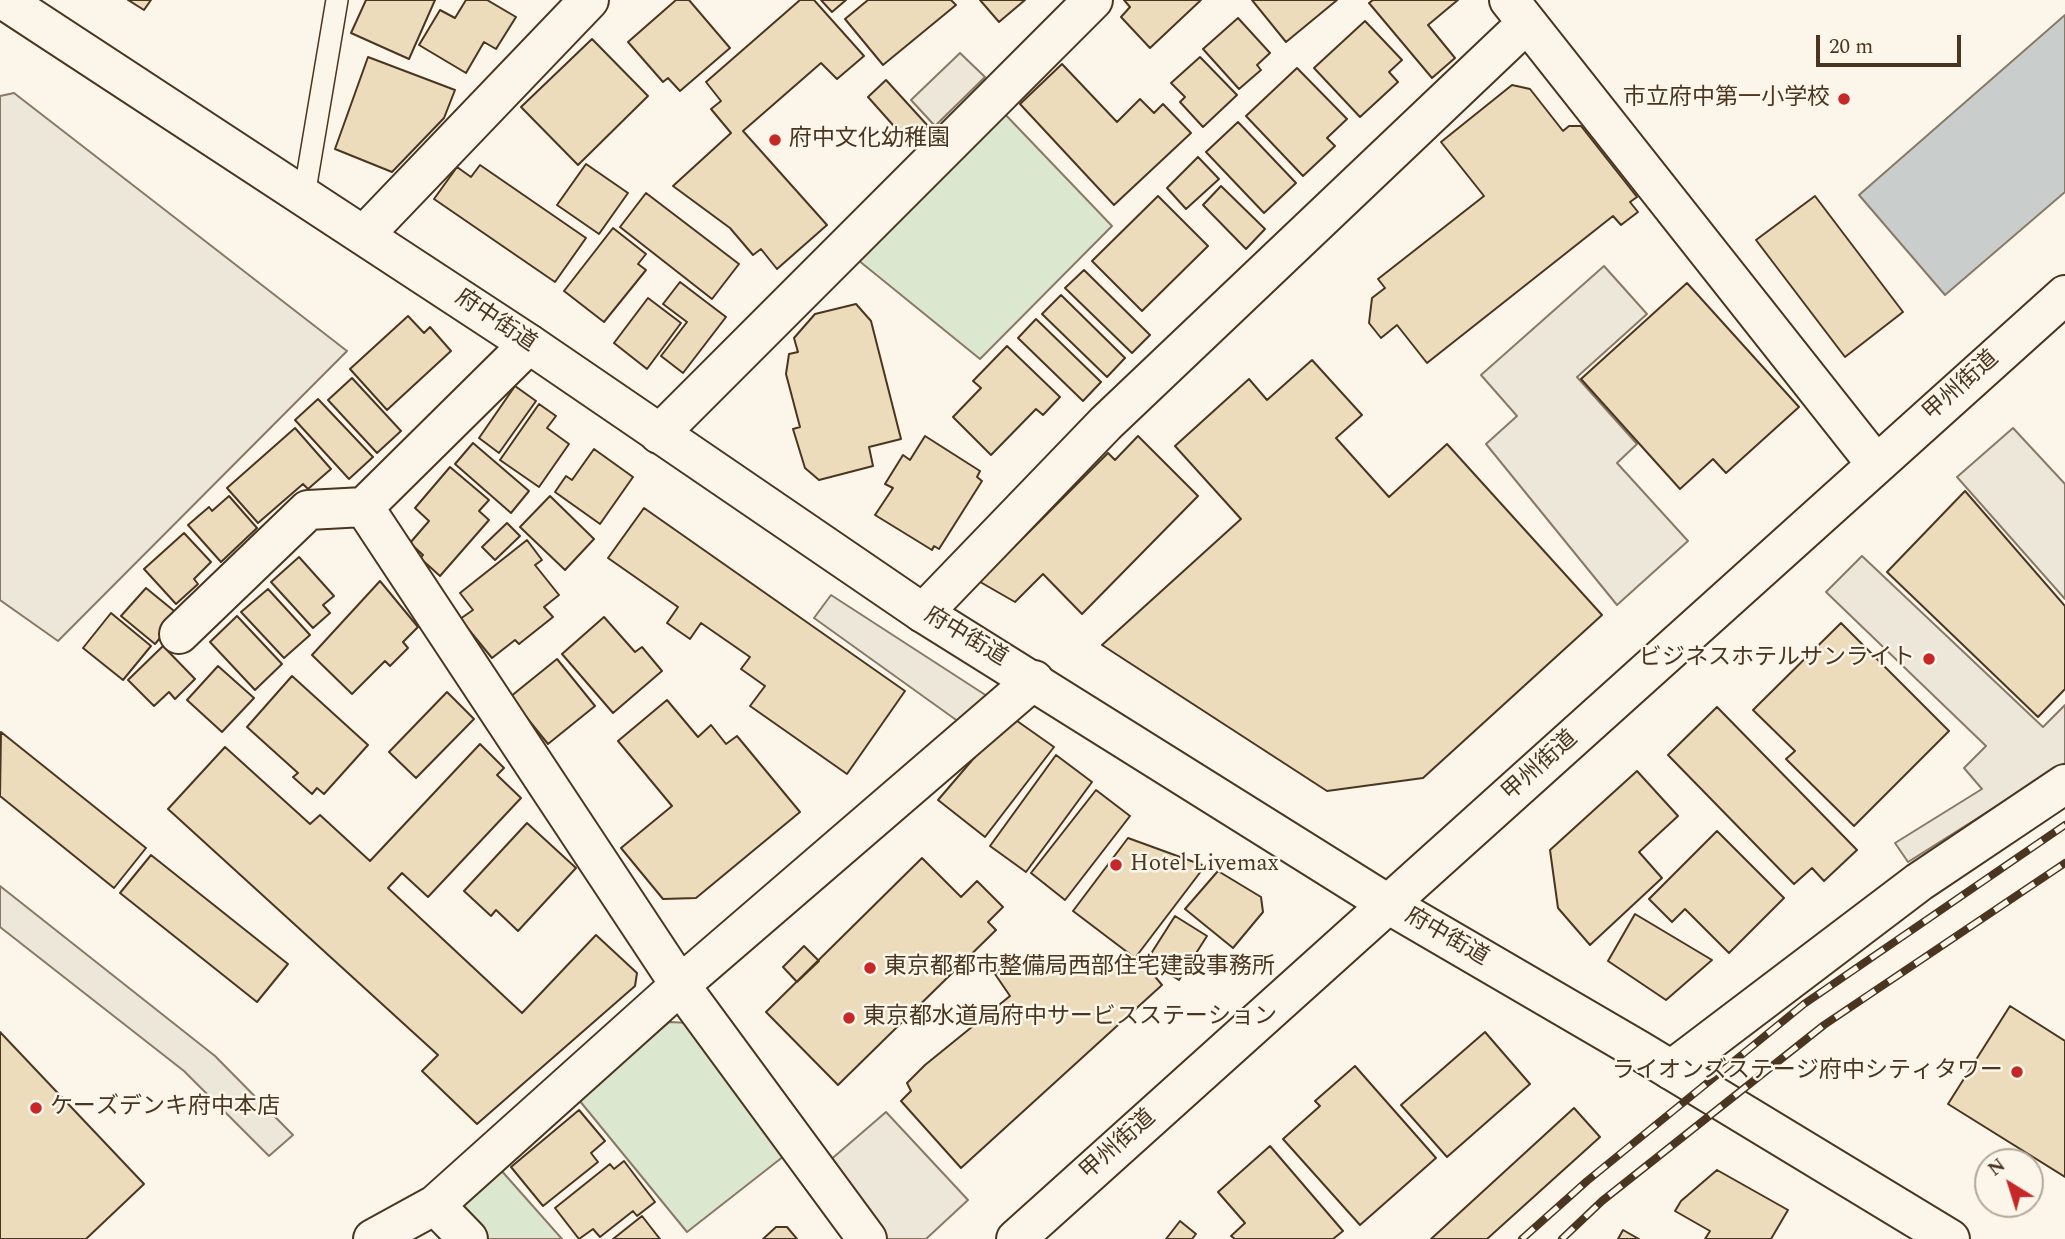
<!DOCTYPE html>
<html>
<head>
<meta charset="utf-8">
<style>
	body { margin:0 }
	#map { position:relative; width:2065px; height:1239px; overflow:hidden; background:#fbf6e9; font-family:Spectral,serif }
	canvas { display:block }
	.north { position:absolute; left:1974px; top:1148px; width:70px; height:70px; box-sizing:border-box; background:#fbf6e9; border:2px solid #b4a999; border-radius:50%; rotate:322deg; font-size:19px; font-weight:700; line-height:28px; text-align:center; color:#4a3520 }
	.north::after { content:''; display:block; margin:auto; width:24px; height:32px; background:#c62828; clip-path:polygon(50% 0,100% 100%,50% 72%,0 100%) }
	.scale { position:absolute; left:1816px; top:35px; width:145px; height:32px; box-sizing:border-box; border:4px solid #4a3520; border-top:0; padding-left:9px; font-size:21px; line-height:24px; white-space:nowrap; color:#4a3520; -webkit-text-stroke:5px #fbf6e9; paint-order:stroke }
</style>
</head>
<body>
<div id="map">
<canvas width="2065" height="1239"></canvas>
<div class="north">N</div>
<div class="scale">20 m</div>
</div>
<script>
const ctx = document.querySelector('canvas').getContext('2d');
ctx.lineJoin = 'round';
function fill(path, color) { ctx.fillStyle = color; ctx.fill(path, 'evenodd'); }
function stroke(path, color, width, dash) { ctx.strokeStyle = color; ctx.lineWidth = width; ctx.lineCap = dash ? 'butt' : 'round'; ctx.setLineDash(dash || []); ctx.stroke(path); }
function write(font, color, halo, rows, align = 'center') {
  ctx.font = font + ' Spectral,"Noto Sans JP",serif'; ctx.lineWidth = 5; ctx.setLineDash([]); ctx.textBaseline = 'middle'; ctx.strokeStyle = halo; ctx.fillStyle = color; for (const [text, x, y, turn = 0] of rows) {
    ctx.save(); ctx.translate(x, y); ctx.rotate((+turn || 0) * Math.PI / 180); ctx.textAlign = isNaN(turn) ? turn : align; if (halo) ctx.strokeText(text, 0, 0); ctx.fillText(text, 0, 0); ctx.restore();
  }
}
const green = new Path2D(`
	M1001 110 1112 226 980 359 858 260Z
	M669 1022 690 1023 784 1156 687 1232 579 1100Z
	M500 1169 562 1239H487L458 1206Z`);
fill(green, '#dce7d0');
stroke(green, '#887966', 2);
const parking = new Path2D(`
	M960 53 985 77 935 126 911 100Z
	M14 93 347 351 58 641 0 600V96Z
	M1604 266 1647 314 1577 377 1637 444 1617 463 1688 541 1617 605 1486 444 1517 416 1481 375Z
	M2013 428 2065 484V599L1957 477Z
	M1862 556 2043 727 2065 705V763L1908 862 1895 843 1982 789 1964 768 1986 746 1826 592Z
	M831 595 987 696 959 722 814 618Z
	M0 886 215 1056 293 1135 269 1156 184 1071 0 927Z
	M886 1112 968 1200 926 1239H885L828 1162Z`);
fill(parking, '#ede7d9');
stroke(parking, '#887966', 2);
const water = new Path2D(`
	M2065 15V192L1945 295 1859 195Z`);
fill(water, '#c9cecd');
stroke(water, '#887966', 2);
const building = new Path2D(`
	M128 0H151L144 10Z
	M366 0H435L409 59 351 33Z
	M466 0H487L516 17 496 49 484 42 466 73 419 45 440 10 455 18Z
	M676 0H689L730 48 680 91 668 78 663 82 628 42Z
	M800 0H814L864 56 837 79 821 63 743 131 827 225 777 269 761 249 753 255 730 228 673 186 731 133 711 109 721 101 706 82Z
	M821 0H846L832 12Z
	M868 0H951L956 5 883 65 845 19Z
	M980 0H1025L999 22Z
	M1124 0H1201L1150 48 1121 17 1130 7Z
	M1252 0H1337L1286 42Z
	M1373 0H1458L1428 25 1455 58 1432 78 1369 3Z
	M1238 18 1270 53 1257 65 1261 70 1239 89 1203 49Z
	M1365 21 1402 60 1389 72 1398 82 1360 117 1314 68Z
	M592 39 648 96 578 165 521 107Z
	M368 57 455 90 444 118 392 172 335 149Z
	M1200 57 1237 95 1203 127 1180 102 1185 97 1171 83Z
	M1062 64 1117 122 1140 99 1154 113 1163 104 1191 133 1114 205 1020 104Z
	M1297 68 1347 119 1327 138 1335 146 1303 176 1246 116Z
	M886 80 928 126 909 143 868 97Z
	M1512 85 1530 89 1563 131 1569 126H1581L1637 197 1630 202 1638 212 1621 225 1613 216 1427 363 1397 325 1381 338 1369 323 1372 298 1385 288 1378 279 1484 196 1441 142Z
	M1238 122 1296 183 1264 213 1206 152Z
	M1198 157 1219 179 1186 209 1167 188Z
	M586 164 628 193 599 234 557 205Z
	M480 165 586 238 555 282 434 199 457 167 471 177Z
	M1221 186 1265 229 1246 249 1203 205Z
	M646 193 739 264 712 299 620 227Z
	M1158 196 1208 246 1142 311 1092 261Z
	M1815 196 1903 312 1845 357 1756 240Z
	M613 228 646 254 638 264 646 270 604 322 564 291Z
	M1084 270 1150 335 1132 353 1065 288Z
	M680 282 726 317 683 373 661 356 687 322 663 304Z
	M1687 283 1799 407 1726 473 1713 459 1680 489 1581 379Z
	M1061 295 1125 358 1107 377 1042 314Z
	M648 298 681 323 647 369 614 343Z
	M856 304 871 321 901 439 869 447 873 466 819 480 805 468 793 429 800 427 786 374 789 354 798 352 794 338 815 314Z
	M408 316 424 333 430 327 451 351 387 410 350 369Z
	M1036 319 1101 382 1083 401 1018 338Z
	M1007 346 1060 397 1043 415 1036 409 991 455 953 417 981 388 973 381Z
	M1312 360 1362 415 1336 438 1389 497 1447 444 1602 615 1423 778 1327 791 1102 645 1241 519 1175 446 1249 379 1267 400Z
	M352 378 401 431 377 453 328 400Z
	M515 386 536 401 499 453 479 438Z
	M318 399 373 457 349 479 295 420Z
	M539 404 556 416 547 428 569 444 539 487 500 460Z
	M295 428 331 469 308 489 303 484 258 523 227 488Z
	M925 436 980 471 977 477 982 481 939 549 934 546 932 550 875 515 893 488 885 484 903 455 910 460Z
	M1138 436 1198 496 1082 614 1043 574 1015 602 975 579 994 560 998 563 1108 453 1115 460Z
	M473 443 529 491 511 513 455 464Z
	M594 449 633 477 600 524 555 492 566 476 572 480Z
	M450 467 489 500 479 511 489 520 440 576 420 558 423 555 410 543 429 521 415 508Z
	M1965 491 2065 606V689L2038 717 1887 572Z
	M229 496 257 528 221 562 188 525 209 507 212 511Z
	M550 496 594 539 565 570 520 527Z
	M644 508 905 691 847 774 750 706 765 686 741 669 750 657 701 623 690 639 667 623 678 607 608 558Z
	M507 523 520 536 495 560 482 547Z
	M184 533 211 562 194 579 198 584 176 604 144 569Z
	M527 540 542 560 535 565 559 595 544 607 553 617 519 644 515 640 492 658 460 619 473 610 460 593Z
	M299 557 334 596 323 605 330 613 313 628 271 582Z
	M380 581 418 627 403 642 408 648 390 666 385 661 352 694 312 655Z
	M146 588 179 615 155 644 121 616Z
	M268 589 310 635 284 658 241 612Z
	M111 613 151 646 123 680 83 648Z
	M237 616 282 664 255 690 210 642Z
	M604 617 635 652 642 647 662 671 613 713 562 654Z
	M1841 623 1949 731 1854 826 1786 759 1795 751 1753 710Z
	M163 646 195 679 175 699 169 692 154 706 128 680Z
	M557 659 595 706 548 744 510 697Z
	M218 666 254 698 222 732 187 700Z
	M292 676 368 745 324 794 317 788 312 794 293 777 298 773 247 727Z
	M447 692 474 719 416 778 389 752Z
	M667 700 698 737 711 725 726 744 737 736 800 812 696 898 663 899 621 848 672 806 618 741Z
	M1717 707 1857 850 1824 881 1812 868 1794 884 1668 755Z
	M1010 716 1054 747 985 837 938 800Z
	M1 732 146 848 114 888 0 796Z
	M480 744 504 768 497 775 521 798 428 897 402 873 388 888 522 1013 596 935 637 973 635 986 477 1124 422 1071 438 1055 168 809 225 747 310 824 320 815 370 861Z
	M1056 755 1092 782 1026 872 990 846Z
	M1637 771 1678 816 1639 852 1662 878 1590 945 1558 908 1550 850Z
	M1096 790 1130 816 1065 900 1031 873Z
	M527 823 576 868 518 931 496 910 491 916 464 891Z
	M1717 831 1784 898 1729 953 1685 909 1672 922 1649 899Z
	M1128 838 1205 866 1135 958 1073 911Z
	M151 855 288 964 257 1002 120 893Z
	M922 858 961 897 977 881 1003 907 988 922 996 930 838 1085 766 1012Z
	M1218 871 1261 897 1263 912 1233 948 1185 909Z
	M1635 914 1712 960 1666 1000 1608 961Z
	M1175 916 1207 936 1179 980 1147 960Z
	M804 946 819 961 797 982 783 967Z
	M1022 962 1033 970 1045 962H1143L1162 985 961 1168 901 1101 911 1091 907 1083 925 1065 1010 996 995 974 1006 963 1012 971Z
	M2010 1006 2065 1041V1177L1948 1104Z
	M0 1032 144 1184 86 1239H0Z
	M1485 1032 1530 1084 1447 1157 1401 1105Z
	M1355 1066 1436 1158 1360 1225 1283 1139 1320 1106 1315 1101Z
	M1574 1108 1600 1137 1487 1239H1431Z
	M579 1110 605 1141 591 1153 598 1162 543 1206 511 1167Z
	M1270 1146 1343 1231 1333 1239H1235L1231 1236 1245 1223 1218 1192Z
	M624 1161 655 1202 637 1216 633 1211 600 1237 593 1229 579 1239 555 1208 610 1164 614 1169Z
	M1717 1170 1788 1210 1771 1239H1705L1710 1231 1675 1211 1681 1201Z
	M642 1216 660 1239H613Z
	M1180 1221 1196 1234 1192 1239H1166Z
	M776 1227H787L797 1239H763Z
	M1623 1230 1639 1239H1618Z`);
fill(building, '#ecdcbc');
stroke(building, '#4a3520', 2);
const service = new Path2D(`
	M304 196 337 0`);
const minor = new Path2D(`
	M1509 0 1876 464
	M364 235 589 0
	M529 344 364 507 680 985 867 1239
	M659 434 1093 0
	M923 613 1106 423 1527 23
	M179 634 308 510 364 507
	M1671 1070 1919 882 2065 784
	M435 1205 468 1239
	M373 1239 435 1205 680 985 1034 680`);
const primary = new Path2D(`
	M4 0 529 344 923 613 1388 904 1640 1051 1950 1239`);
const trunk = new Path2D(`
	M1016 1239 2065 295`);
stroke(service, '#4a3520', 24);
stroke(minor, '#4a3520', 42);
stroke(primary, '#4a3520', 42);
stroke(trunk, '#4a3520', 42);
stroke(service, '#fbf6e9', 21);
stroke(minor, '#fbf6e9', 38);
stroke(primary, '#fbf6e9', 38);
stroke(trunk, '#fbf6e9', 38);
const rail = new Path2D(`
	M1522 1239 1587 1181 1804 1004 2065 825
	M1562 1239 1602 1201 1824 1025 2065 863`);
stroke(rail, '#4a3520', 8);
stroke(rail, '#fbf6e9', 5, [16]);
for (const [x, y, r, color] of [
	[1844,99,7,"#c62828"],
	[775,140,7,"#c62828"],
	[1929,659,7,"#c62828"],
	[1116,865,7,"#c62828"],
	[870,968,7,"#c62828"],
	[849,1018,7,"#c62828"],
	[2017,1072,7,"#c62828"],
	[36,1108,7,"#c62828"]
]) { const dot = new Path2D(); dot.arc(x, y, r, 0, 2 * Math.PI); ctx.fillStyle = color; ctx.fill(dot); stroke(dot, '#fbf6e9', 2.5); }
write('23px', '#4a3520', '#fbf6e9', [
	["市立府中第一小学校",1830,99,"right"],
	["府中文化幼稚園",789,140],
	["ビジネスホテルサンライト",1915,659,"right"],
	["Hotel Livemax",1130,865],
	["東京都都市整備局西部住宅建設事務所",884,968],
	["東京都水道局府中サービスステーション",863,1018],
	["ライオンズステージ府中シティタワー",2003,1072,"right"],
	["ケーズデンキ府中本店",50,1108]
], 'left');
write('23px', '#4a3520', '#fbf6e9', [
	["府中街道",495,322,34],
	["甲州街道",1962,387,-42],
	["府中街道",965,638,31],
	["甲州街道",1541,767,-42],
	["府中街道",1446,938,30],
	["甲州街道",1119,1146,-42]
]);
</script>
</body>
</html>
